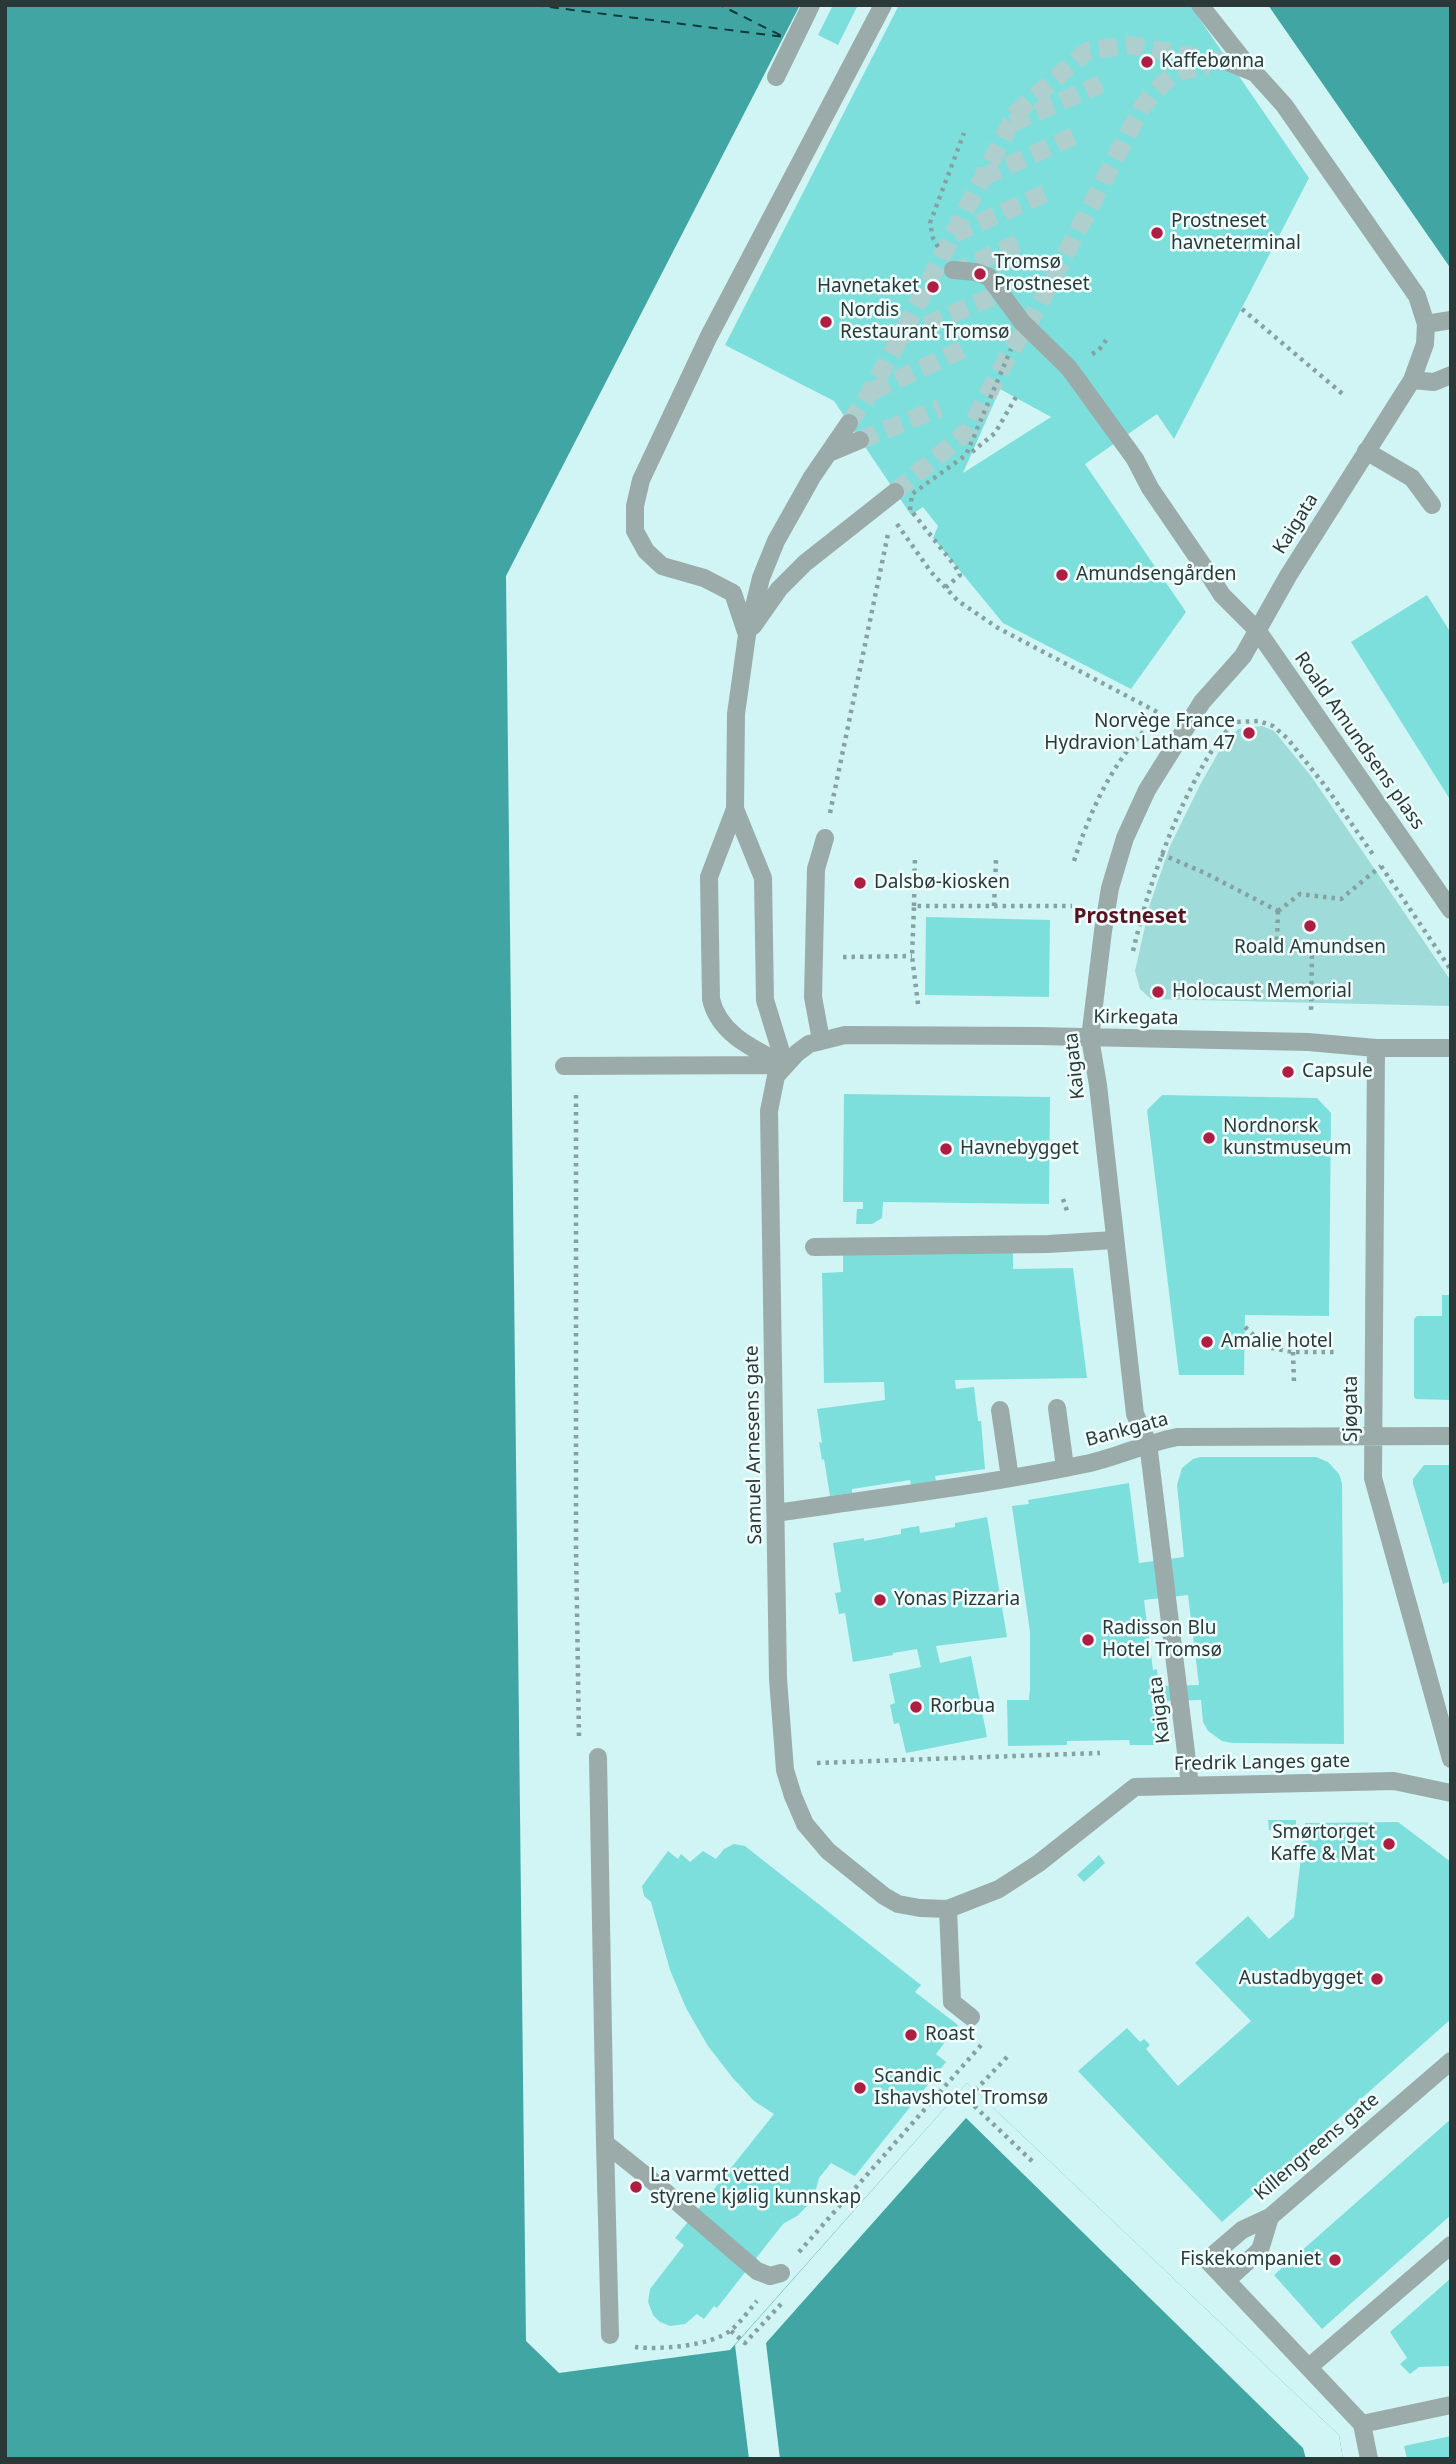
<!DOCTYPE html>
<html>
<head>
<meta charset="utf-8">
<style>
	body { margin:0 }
	#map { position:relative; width:1456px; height:2464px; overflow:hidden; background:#d0f5f4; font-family:"Noto Sans",sans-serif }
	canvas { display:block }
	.frame { position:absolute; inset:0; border:7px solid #2a3838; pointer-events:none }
</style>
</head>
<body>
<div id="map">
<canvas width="1456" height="2464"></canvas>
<div class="frame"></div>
</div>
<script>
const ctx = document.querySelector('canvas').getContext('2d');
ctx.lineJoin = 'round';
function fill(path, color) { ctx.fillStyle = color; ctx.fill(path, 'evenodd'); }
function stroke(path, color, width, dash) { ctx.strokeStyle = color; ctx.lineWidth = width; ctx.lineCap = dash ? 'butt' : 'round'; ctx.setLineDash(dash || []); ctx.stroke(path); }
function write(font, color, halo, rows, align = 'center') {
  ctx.font = font + ' "Noto Sans",sans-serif'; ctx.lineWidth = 5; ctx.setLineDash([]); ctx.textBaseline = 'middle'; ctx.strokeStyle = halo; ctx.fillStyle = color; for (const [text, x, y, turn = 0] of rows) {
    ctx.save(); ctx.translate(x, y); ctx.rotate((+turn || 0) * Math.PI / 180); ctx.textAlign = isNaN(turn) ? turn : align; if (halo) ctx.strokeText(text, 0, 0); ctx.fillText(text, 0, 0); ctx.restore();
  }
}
fill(new Path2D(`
	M1262 726 1274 731 1311 776 1451 981V1006L1151 999 1140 989 1135 971 1150 904 1170 846 1200 785 1222 746 1238 729Z`), '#9fdbd8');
fill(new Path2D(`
	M5 5H800L506 576 526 2341 559 2373 730 2350 967 2083 1339 2435 1343 2459H5Z
	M1268 5H1451L1449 266Z`), '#41a6a3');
fill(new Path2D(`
	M967 2083 1339 2435 1343 2459H1306L1303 2448 966 2118 766 2343 780 2459H749L735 2345Z`), '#d0f5f4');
stroke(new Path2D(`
	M534 5 784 37 720 5`), '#0c3b3a', 2, [9, 7]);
fill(new Path2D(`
	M833 5H858L838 45 818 35Z
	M899 5H1190L1309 178 1174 439 1157 414 1085 464 1186 612 1131 689 1003 623 933 538 938 526 923 507 911 515 834 401 725 345ZM1000 389 1051 417 963 473Z
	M1427 595 1451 633V801L1351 642Z
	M852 883a8 8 0 1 1 16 0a8 8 0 1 1-16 0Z
	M926 917 1050 920 1049 997 925 995Z
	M844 1094 1050 1097 1049 1204 883 1202 882 1218 872 1224H856L857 1209H863V1202H843Z
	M1162 1095 1317 1098 1331 1113 1329 1316 1245 1315 1244 1375H1179L1147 1110Z
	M1013 1252V1269L1073 1268 1087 1378 955 1380 956 1389 974 1387 978 1421H981L985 1469 935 1476 936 1481 911 1485 910 1480 852 1489V1493L830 1496 824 1459 822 1460 819 1442 822 1443 817 1409 885 1400 884 1382 824 1383 822 1273 843 1272V1255Z
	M1442 1295H1451V1400L1416 1399 1414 1397V1319L1417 1316H1442Z
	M1200 1457H1316L1328 1462 1339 1474 1342 1483 1344 1744 1232 1743 1222 1741 1208 1731 1203 1722 1201 1700 1160 1701 1161 1745H1130L1129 1740 1067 1741V1745L1008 1746 1007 1700H1029L1030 1688V1632L1012 1506 1029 1504 1028 1500 1129 1483 1139 1563 1184 1557 1177 1485 1182 1468 1193 1459ZM1188 1595 1199 1685 1159 1686 1157 1669 1153 1670 1144 1600Z
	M1424 1465H1451V1581L1443 1584 1413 1484V1479Z
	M987 1517 1007 1637 936 1646 940 1663 971 1656 987 1737 906 1753 899 1723 894 1724 890 1705 895 1703 889 1674 921 1667 917 1649 893 1653V1655L853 1662 845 1613 839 1614 835 1593 841 1592 833 1543 864 1538V1541L901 1534V1529L919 1526 920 1533 955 1527V1523Z
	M1268 1820H1296V1830H1269Z
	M1398 1822 1451 1862V2019L1222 2222 1078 2071 1127 2028 1140 2042 1144 2039 1150 2045 1146 2049 1178 2086 1251 2021 1195 1963 1248 1916 1269 1939 1294 1917 1305 1823Z
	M734 1844 745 1846 921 1985 915 1992 958 2025 936 2054 946 2062 855 2176 831 2163 819 2178 815 2193 808 2205 797 2216 783 2224 717 2308 714 2306 704 2319 697 2314 685 2324 670 2326 660 2322 653 2315 648 2302 650 2289 684 2245 675 2238 774 2114 754 2101 732 2077 708 2046 686 2008 670 1970 651 1902 644 1896 642 1886 668 1851 678 1859 681 1854 690 1862 703 1851 716 1859 724 1849Z
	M1099 1855 1105 1863 1084 1882 1077 1875Z
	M1451 2119V2215L1322 2329 1274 2275Z
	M1451 2278V2366L1419 2367 1410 2374 1400 2364 1407 2358 1390 2332Z
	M1451 2436V2459H1407L1404 2446Z`), '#7ddfdc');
stroke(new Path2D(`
	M1012 123 1101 84
	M983 177 1076 135
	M954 234 1048 192
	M952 273 1021 242
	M901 336 994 296
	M872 391 966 348
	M849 423 869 394 901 336 1016 113 1087 51 1129 45 1230 63
	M860 440 940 408
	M895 492 969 430 1006 360 1039 305 1142 107C1165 80 1173 69 1209 66`), '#afcfce', 18, [18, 9]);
stroke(new Path2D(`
	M1242 309 1345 396
	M1092 354 1099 350 1106 340
	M972 452 995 433 1016 397
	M913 513 955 566 960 575 945 588
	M897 524 931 572 958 601 998 628 1161 714
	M830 813 888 534
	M1161 854 1205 873 1278 911
	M1074 861C1090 811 1112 762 1150 725
	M1381 866 1451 970
	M914 906 915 855
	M994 906 996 860
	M1278 911 1277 940 1312 954 1311 1011
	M1278 911 1300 894 1341 899 1381 866
	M1133 951C1147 892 1166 837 1193 784 1205 761 1217 739 1236 722L1259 721 1273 726 1287 738 1326 787 1374 856
	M843 957 912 956
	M918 1004 912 956 914 906H1072
	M576 1095V1548L579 1737
	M1063 1199 1068 1214
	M1245 1327 1266 1347 1293 1352H1338
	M1293 1352 1294 1383
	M817 1763 1100 1753
	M1007 2057 967 2099 1034 2163
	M799 2252 983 2043
	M731 2331 745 2343 782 2303
	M635 2347C659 2350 712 2346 731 2330 741 2322 749 2310 757 2301`), '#86a1a1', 4.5, [3.5, 5]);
stroke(new Path2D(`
	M1200 5 1252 71
	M776 77 811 5
	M1426 324 1451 320
	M1412 380 1434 382 1451 375
	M1366 451 1412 478 1432 505
	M829 453 860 440
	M1204 567 1222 595 1257 630 1451 910
	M753 626 779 589 805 563 895 492
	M747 635 733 593 704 578 662 566 646 551 635 531V506L641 480 709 336 883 5
	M735 809 763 878 765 1000 785 1065
	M821 1040 813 997 816 869 825 838
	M1376 1048 1373 1478 1451 1759
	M1451 1048H1376L1308 1042 1038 1036 845 1035 809 1044 797 1053 776 1076 769 1111 778 1679 785 1770 793 1796 805 1824 828 1851 884 1896 898 1904 920 1908 948 1909 999 1889 1039 1863 1135 1787 1394 1781 1451 1793
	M785 1065C756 1050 719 1035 711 999L709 877 735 809 736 714 747 635 761 578 776 541 812 477 849 423
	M564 1066 782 1065
	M814 1247 1048 1244 1114 1240
	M1057 1408 1065 1467
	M1000 1410 1010 1478
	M777 1513C881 1497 987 1485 1090 1463 1120 1456 1147 1443 1177 1437L1451 1436
	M598 1757 605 2143 655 2183 757 2271 770 2276 781 2273
	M1190 1785 1148 1443 1135 1414 1098 1085 1090 1038 1103 931 1110 888 1125 838 1147 790 1202 702 1243 656 1288 576 1412 380 1425 344 1426 324 1417 296 1284 105 1255 73 1230 63
	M948 1909 952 2002 971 2017
	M605 2143 610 2335
	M1227 2280 1260 2250 1270 2217
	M1309 2367 1451 2245
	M1362 2424 1207 2260 1242 2230 1270 2217 1451 2061
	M1362 2424 1451 2405
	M1362 2424 1369 2459`), '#9babaa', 18);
stroke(new Path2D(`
	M938 247 933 238 930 223 964 133
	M910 510 912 494 966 455 1011 349`), '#86a1a1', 4.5, [3.5, 5]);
stroke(new Path2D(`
	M953 270 976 272 989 277 1022 322 1069 368 1135 459 1150 488 1204 567`), '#9babaa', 18);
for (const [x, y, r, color] of [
	[1147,62,7,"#b01d43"],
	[1157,233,7,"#b01d43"],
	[980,274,7,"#b01d43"],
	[933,287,7,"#b01d43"],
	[826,322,7,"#b01d43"],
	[1062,575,7,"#b01d43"],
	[1249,733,7,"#b01d43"],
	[860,883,7,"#b01d43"],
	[1310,926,7,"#b01d43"],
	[1158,992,7,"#b01d43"],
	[1288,1072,7,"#b01d43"],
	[1209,1138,7,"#b01d43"],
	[946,1149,7,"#b01d43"],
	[1207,1342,7,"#b01d43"],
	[880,1600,7,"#b01d43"],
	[1088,1640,7,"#b01d43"],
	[916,1707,7,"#b01d43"],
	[1389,1844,7,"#b01d43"],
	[1377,1979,7,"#b01d43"],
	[911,2035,7,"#b01d43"],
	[860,2088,7,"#b01d43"],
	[636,2187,7,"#b01d43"],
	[1335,2260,7,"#b01d43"]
]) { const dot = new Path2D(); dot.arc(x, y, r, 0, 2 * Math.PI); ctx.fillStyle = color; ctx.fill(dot); stroke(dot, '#effefd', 2.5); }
write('19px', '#2a3838', '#effefd', [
	["Kaffebønna",1161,62],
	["Prostneset",1171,222],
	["havneterminal",1171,244],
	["Tromsø",994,263],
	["Prostneset",994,285],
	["Havnetaket",919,287,"right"],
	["Nordis",840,311],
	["Restaurant Tromsø",840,333],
	["Amundsengården",1076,575],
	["Norvège France",1235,722,"right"],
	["Hydravion Latham 47",1235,744,"right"],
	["Dalsbø-kiosken",874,883],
	["Roald Amundsen",1310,948,"center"],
	["Holocaust Memorial",1172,992],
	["Capsule",1302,1072],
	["Nordnorsk",1223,1127],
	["kunstmuseum",1223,1149],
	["Havnebygget",960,1149],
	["Amalie hotel",1221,1342],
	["Yonas Pizzaria",894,1600],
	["Radisson Blu",1102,1629],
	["Hotel Tromsø",1102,1651],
	["Rorbua",930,1707],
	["Smørtorget",1375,1833,"right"],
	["Kaffe & Mat",1375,1855,"right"],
	["Austadbygget",1363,1979,"right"],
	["Roast",925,2035],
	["Scandic",874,2077],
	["Ishavshotel Tromsø",874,2099],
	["La varmt vetted",650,2176],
	["styrene kjølig kunnskap",650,2198],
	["Fiskekompaniet",1321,2260,"right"]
], 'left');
write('19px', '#2a3838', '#effefd', [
	["Kaigata",1296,524,-58],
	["Roald Amundsens plass",1359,741,55],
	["Kirkegata",1136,1018,1],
	["Kaigata",1075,1066,-96],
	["Sjøgata",1352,1409,-90],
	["Bankgata",1127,1430,-15],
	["Samuel Arnesens gate",754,1445,-91],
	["Kaigata",1160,1710,-97],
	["Fredrik Langes gate",1262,1763,-1],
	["Killengreens gate",1317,2147,-40]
]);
write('bold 21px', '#581322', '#effefd', [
	["Prostneset",1130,917]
]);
</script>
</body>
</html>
